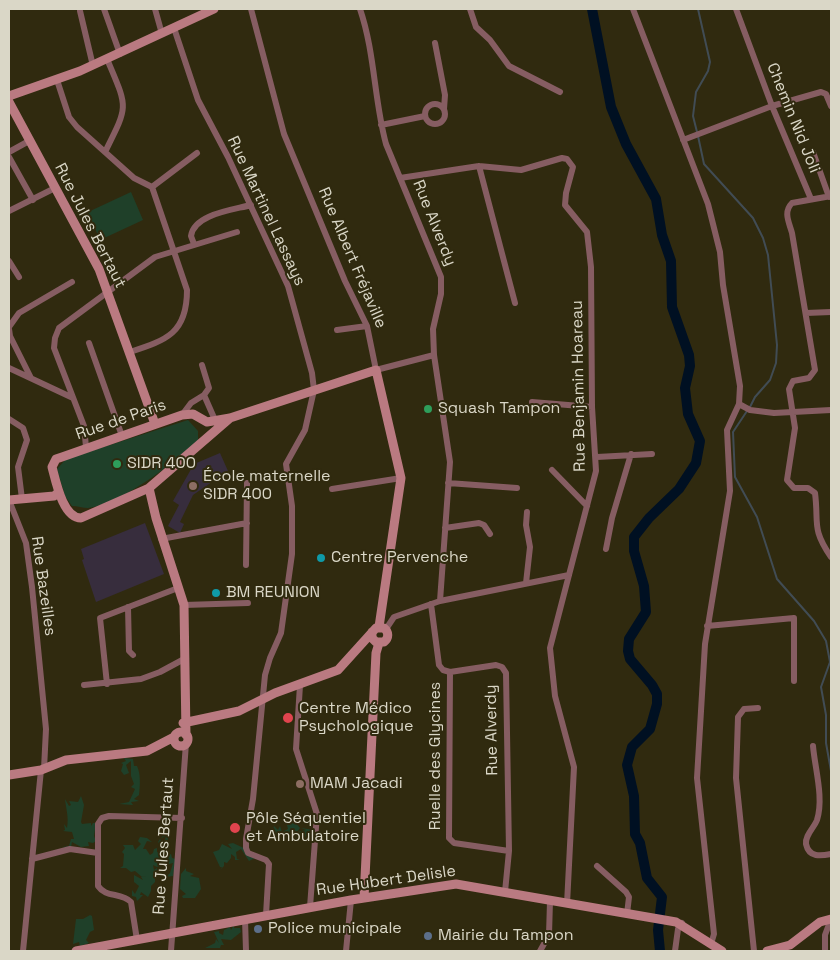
<!DOCTYPE html>
<html>
<head>
<meta charset="utf-8">
<style>
	body { margin:0 }
	#map { position:relative; width:840px; height:960px; overflow:hidden; background:#302a0f; font-family:"Space Grotesk",sans-serif }
	canvas { display:block }
	.frame { position:absolute; inset:0; border:10px solid #dad7c7; pointer-events:none }
</style>
</head>
<body>
<div id="map">
<canvas width="840" height="960"></canvas>
<div class="frame"></div>
</div>
<script>
const ctx = document.querySelector('canvas').getContext('2d');
ctx.lineJoin = 'round';
function fill(path, color) { ctx.fillStyle = color; ctx.fill(path, 'evenodd'); }
function stroke(path, color, width, dash) { ctx.strokeStyle = color; ctx.lineWidth = width; ctx.lineCap = dash ? 'butt' : 'round'; ctx.setLineDash(dash || []); ctx.stroke(path); }
function write(font, color, halo, rows, align = 'center') {
  ctx.font = font + ' "Space Grotesk",sans-serif'; ctx.lineWidth = 4; ctx.setLineDash([]); ctx.textBaseline = 'middle'; ctx.strokeStyle = halo; ctx.fillStyle = color; for (const [text, x, y, turn = 0] of rows) {
    ctx.save(); ctx.translate(x, y); ctx.rotate((+turn || 0) * Math.PI / 180); ctx.textAlign = isNaN(turn) ? turn : align; if (halo) ctx.strokeText(text, 0, 0); ctx.fillText(text, 0, 0); ctx.restore();
  }
}
fill(new Path2D(`
	M220 453 228 471 193 495 180 522 184 524 180 533 168 526 179 505 173 501 194 464Z
	M145 523 164 574 96 602 82 560 84 559 81 549Z`), '#372d3d');
fill(new Path2D(`
	M131 192 143 220 100 240 88 212Z
	M188 420 198 431V441C172 464 123 503 88 508 83 508 77 506 72 506L65 496 57 469 66 459Z
	M124 758 133 759 134 766H137C141 774 140 786 139 795L134 799 139 801 131 802 133 805 119 804 129 802 135 789 131 787 134 784 131 776V761L126 765 129 773 124 775 121 771 123 764 121 763 126 761Z
	M81 796 84 805 81 822 82 824 91 823V826L93 823H96L94 836 96 841 93 843 88 842 89 846 81 847 72 842 71 847 65 848 63 847 69 846 71 839H74L72 832 63 831 65 830 64 824 67 828C69 817 66 809 65 799L69 806 71 805 69 801 78 802Z
	M295 814H298L301 820 294 821 300 828 297 832 306 830 301 828 314 830 312 843 305 836 298 837 295 833 282 837 276 835 273 830 274 826 278 830 280 826 282 832 288 829 287 825 292 824Z
	M164 834H169L165 852 166 855 171 854 172 858 176 859 173 876 166 877 170 873 173 863 157 867 153 865 154 870 157 868 163 871 158 872 160 874 155 877V882L151 886V891L148 897 141 892 140 895H143L137 901 136 897 132 896V890L135 894 139 886 134 882V875L143 880 141 877 147 876 142 877 135 871 131 872 126 868H120L123 866 124 854 122 852 125 848 123 845H133L135 850 141 844 138 841 140 837 147 838 152 842 147 841 143 849H146L150 855 153 853 154 849 157 848V852L161 854V846L158 842 160 839 164 844 166 836 161 838Z
	M233 843 246 849 244 852 255 858 249 861 241 849 236 852 237 859 240 860H235V857L231 854V858L227 863 224 862V866L220 870 222 867H220L213 852 219 850 222 844 232 849 228 844Z
	M186 868V871L194 874 190 876 199 878 201 889 195 898H183L182 896 186 894 180 889 181 874Z
	M90 915 92 916 94 930 90 932 86 940 89 943 80 946 79 942 73 944 76 919H83Z
	M234 925V928H240L241 932 231 940 221 939 224 945H221L220 948H205L215 943 216 939 219 943 214 932 219 931V933L223 935 224 930 230 927 231 930Z`), '#1f4029');
stroke(new Path2D(`
	M697 132 693 116 696 92 708 71 710 62 698 9
	M698 136 704 164 753 218 763 238 768 255 777 345 776 363 770 380 755 397 750 407
	M747 411 733 432 735 477 757 517 777 579 814 621 826 641 830 662 821 687 826 715V743L831 771`), '#414c54', 2);
stroke(new Path2D(`
	M592 9 611 107 626 144 656 199 662 235 671 261 672 307 689 355 690 366 685 388 688 414 700 441 696 463 679 489 649 518 634 537V551L644 586 646 612 629 639 628 651 630 659 652 685 657 694V704L650 729 632 747 627 765 634 796 635 834 640 843 647 878 662 897 658 930 660 951`), '#001022', 10);
stroke(new Path2D(`
	M104 9 120 54
	M155 9 162 34
	M251 9 284 134 345 281 367 326 376 370 434 355
	M360 9C375 53 374 100 386 144L441 277V294L433 329 434 355 450 462 440 601
	M470 9 476 27 490 40 509 66 560 92
	M633 9 708 204 720 252 723 285 740 386 739 404 727 430 730 491 705 644 697 778 714 934 711 944
	M736 9 772 106 811 199
	M80 11 93 66
	M174 28 198 100 228 157 288 286 312 373 314 390 305 430 286 464 292 506V554L281 633 270 658 265 675 253 799 246 839V848L248 853 266 860 269 864 266 915
	M435 43 445 95 444 109
	M57 80 69 117 77 127 134 178 152 187 187 290C187 333 167 340 130 352
	M425 114a10 10 0 1 1 20 0a10 10 0 1 1-20 0Z
	M381 125 425 116
	M683 140 772 106 821 92 826 94 831 106
	M9 152 29 141
	M105 152C129 104 128 109 107 59
	M813 152 829 197
	M9 157 33 200
	M479 166 515 303
	M400 178 479 166 521 170 562 158 567 159 573 167 566 193 565 205 587 232 591 267 592 407 596 471 550 648 555 696 574 767 567 904
	M152 187 197 153
	M831 196 792 203C783 212 789 222 792 233L815 370 809 378 793 381 789 389 795 428 787 480 794 488H808L815 493C819 523 811 528 831 557
	M9 211 55 188
	M194 244 191 236C194 214 233 210 251 205
	M9 261 19 277
	M806 313 831 312
	M9 327 19 313 72 282
	M9 329 10 336 31 378
	M337 330 367 326
	M89 343 122 436
	M202 365 209 388 204 395
	M9 368 73 398
	M532 402 592 407
	M739 404 750 410 774 413 831 410
	M182 415 191 403 204 395 215 420
	M9 419 23 428 27 440 18 467 22 499
	M86 447 84 426 54 348 55 338 59 328 155 257 237 232
	M597 457 652 454
	M552 470 587 506
	M448 483 517 488
	M332 489 401 478
	M9 500 26 543 32 587 46 729 44 769
	M445 528 479 523 484 525 490 534
	M161 539 247 523
	M606 549 612 518 631 454
	M246 565 247 483
	M526 583 530 547 526 525 527 512
	M431 604 439 665 443 670 450 672 496 665 502 667 506 673 509 851 505 892
	M184 605 248 603
	M128 607 129 651 133 655
	M707 626 794 618V681
	M386 629 394 617 440 601 569 575
	M450 672 449 838 454 843 509 851
	M107 684 100 618 178 588
	M84 685 141 679 160 672 186 658
	M300 685 296 749 317 814 310 907
	M813 746C815 769 824 798 817 820 814 828 805 835 806 844 809 858 821 856 831 854
	M32 859 70 849 98 853
	M597 866 626 892 629 897 627 914
	M245 919 246 951
	M137 940 131 902C121 892 106 898 98 886V824L102 818 109 816 182 818
	M23 951 41 770
	M171 951 186 743
	M346 951 351 900
	M540 951 549 935 550 901
	M675 951 678 929 682 923
	M754 951 736 778 738 717 744 709 758 708
	M825 951V935L831 919`), '#865d62', 6);
stroke(new Path2D(`
	M9 96 80 71 214 9
	M9 102 99 269 155 424
	M230 418 149 488 81 518C63 518 56 482 52 467L56 459 62 457 182 415 193 414 207 422 230 418 376 370 401 478 379 627
	M149 488 156 518 184 605 186 735
	M9 500 54 496 59 492
	M183 723 239 711 275 693 338 670 376 628H384C389 632 389 638 384 642H376L372 638V632
	M174 739a7 7 0 1 1 14 0a7 7 0 1 1-14 0Z
	M9 775 41 770 66 760 147 751 174 737
	M364 898 376 653 379 643
	M76 951 351 900 456 884 676 922 722 951
	M767 951 790 945 820 922 831 919`), '#ba7a81', 9);
for (const [x, y, r, color] of [
	[428,409,5,"#2e9e5b"],
	[117,464,5,"#2e9e5b"],
	[193,486,5,"#8d6e63"],
	[321,558,5,"#0f9aa8"],
	[216,593,5,"#0f9aa8"],
	[288,718,6,"#e0444e"],
	[300,784,5,"#8d6e63"],
	[235,828,6,"#e0444e"],
	[258,929,5,"#5c6f8a"],
	[428,936,5,"#5c6f8a"]
]) { const dot = new Path2D(); dot.arc(x, y, r, 0, 2 * Math.PI); ctx.fillStyle = color; ctx.fill(dot); stroke(dot, '#302a0f', 2); }
write('16px', '#dad7c7', '#302a0f', [
	["Chemin Nid Joli",793,118,68],
	["Rue Martinel Lassays",266,211,65],
	["Rue Alverdy",434,223,68],
	["Rue Jules Bertaut",90,226,63],
	["Rue Albert Fréjaville",352,258,67],
	["Rue Benjamin Hoareau",579,386,-91],
	["Rue de Paris",121,420,-19],
	["Rue Bazeilles",43,586,82],
	["Rue Alverdy",492,730,-91],
	["Ruelle des Glycines",436,756,-90],
	["Rue Jules Bertaut",164,846,-86],
	["Rue Hubert Delisle",386,881,-8]
]);
write('16px', '#dad7c7', '#302a0f', [
	["Squash Tampon",438,409],
	["SIDR 400",127,464],
	["École maternelle",203,477],
	["SIDR 400",203,495],
	["Centre Pervenche",331,558],
	["BM REUNION",226,593],
	["Centre Médico",299,709],
	["Psychologique",299,727],
	["MAM Jacadi",310,784],
	["Pôle Séquentiel",246,819],
	["et Ambulatoire",246,837],
	["Police municipale",268,929],
	["Mairie du Tampon",438,936]
], 'left');
</script>
</body>
</html>
